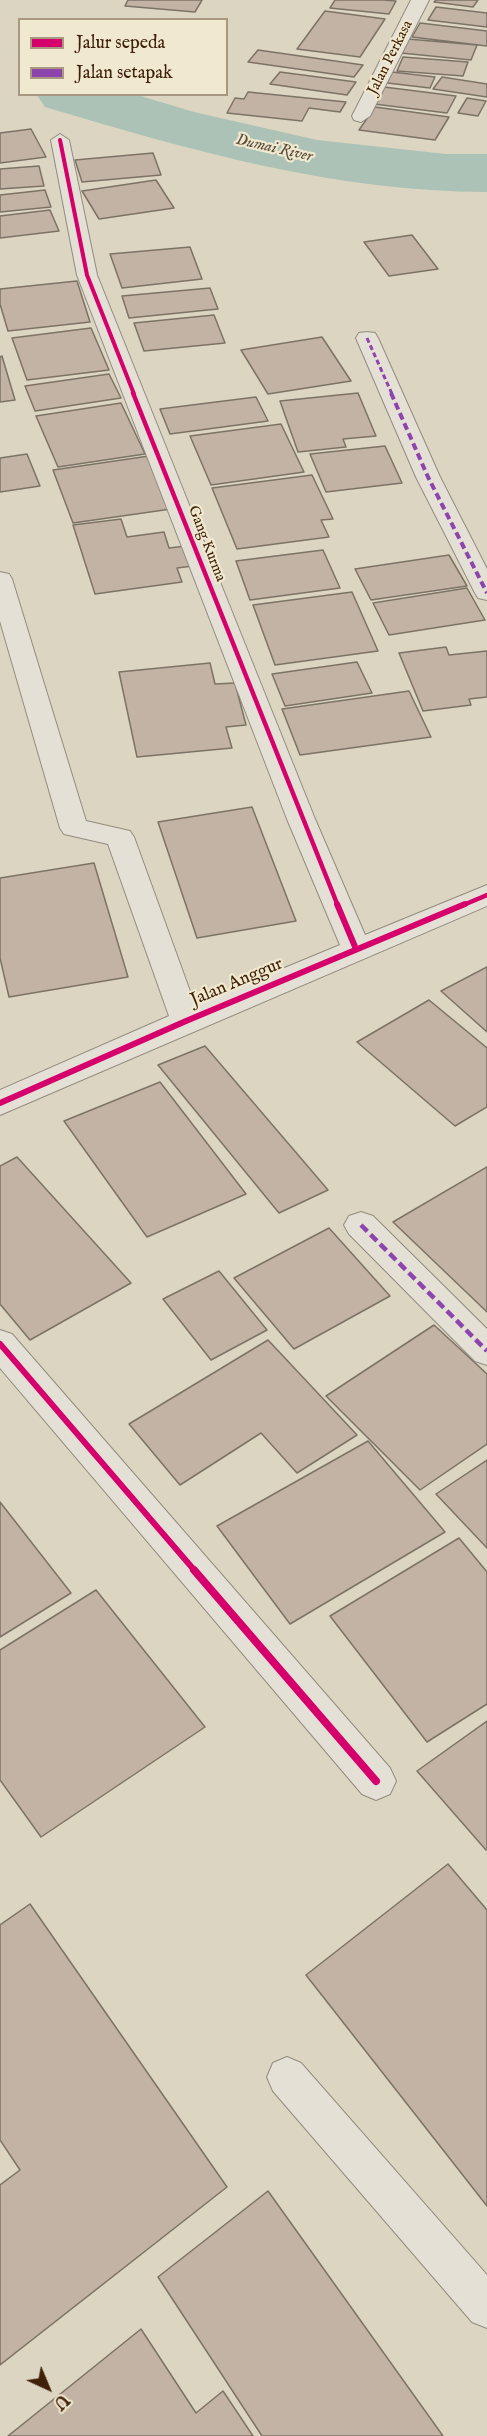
<!DOCTYPE html>
<html>
<head>
<meta charset="utf-8">
<style>
	body { margin:0 }
	#map { position:relative; width:487px; height:2436px; overflow:hidden; background:#dcd5c1; font-family:"IM FELL English",serif }
	canvas { display:block }
	.legend { position:absolute; left:18px; top:18px; width:210px; height:78px; box-sizing:border-box; background:#f0e8cf; border:2px solid #a99880; margin:0; padding:8px 10px; list-style:none; font-size:18px; color:#3f2009 }
	.legend li { display:flex; align-items:center; gap:12px; height:30px }
	.legend b { width:30px; border:2px solid #a99880 }
	.north { position:absolute; left:18px; top:2358px; width:60px; height:60px; -webkit-text-stroke:4px #f0e8cf; paint-order:stroke; rotate:136deg; font-size:16px; font-weight:700; line-height:24px; text-align:center; color:#3f2009 }
	.north::after { content:''; display:block; margin:auto; width:21px; height:27px; background:#3f2009; clip-path:polygon(50% 0,100% 100%,50% 72%,0 100%) }
</style>
</head>
<body>
<div id="map">
<canvas width="487" height="2436"></canvas>
<ul class="legend">
<li><b style="height:8px;background:#d6006c"></b>Jalur sepeda</li>
<li><b style="height:8px;background:#8e44ad"></b>Jalan setapak</li>
</ul>
<div class="north">U</div>
</div>
<script>
const ctx = document.querySelector('canvas').getContext('2d');
ctx.lineJoin = 'round';
function fill(path, color) { ctx.fillStyle = color; ctx.fill(path, 'evenodd'); }
function stroke(path, color, width, dash) { ctx.strokeStyle = color; ctx.lineWidth = width; ctx.lineCap = dash ? 'butt' : 'round'; ctx.setLineDash(dash || []); ctx.stroke(path); }
function write(font, color, halo, rows, align = 'center') {
  ctx.font = font + ' "IM FELL English",serif'; ctx.lineWidth = 4.5; ctx.setLineDash([]); ctx.textBaseline = 'middle'; ctx.strokeStyle = halo; ctx.fillStyle = color; for (const [text, x, y, turn = 0] of rows) {
    ctx.save(); ctx.translate(x, y); ctx.rotate((+turn || 0) * Math.PI / 180); ctx.textAlign = isNaN(turn) ? turn : align; if (halo) ctx.strokeText(text, 0, 0); ctx.fillText(text, 0, 0); ctx.restore();
  }
}
fill(new Path2D(`
	M36 94H134L194 112 317 140 446 154H487V192C335 192 189 150 45 107Z`), '#acc2b6');
const building = new Path2D(`
	M128 0H202L195 12 125 6Z
	M335 0H384L396 1 389 14 330 8Z
	M436 0H478L473 7 434 2Z
	M436 7 487 13V27L428 20Z
	M325 11 385 19 360 57 297 49Z
	M420 23 487 31V46L412 37Z
	M408 39 477 45 471 60 401 53Z
	M258 50 363 65 354 77 248 62Z
	M403 57 468 62 463 76 397 71Z
	M280 72 356 82 347 95 270 84Z
	M392 72 435 77 430 88 387 83Z
	M442 77 487 84V97L433 89Z
	M384 87 456 96 447 113 374 104Z
	M248 92 346 102 340 112 309 108 302 121 227 113 235 98 244 99Z
	M467 98 486 101 478 116 458 113Z
	M375 107 449 117 435 140 359 130Z
	M31 129 46 157 0 163V133Z
	M153 153 161 175 82 182 75 160Z
	M39 166 44 186 0 189V169Z
	M156 180 174 208 99 219 82 191Z
	M45 190 51 207 0 212V195Z
	M50 210 59 231 0 238V216Z
	M412 235 438 269 389 276 364 242Z
	M190 247 202 279 122 288 110 254Z
	M77 281 90 322 8 331 0 304V289Z
	M210 288 218 309 129 318 122 296Z
	M214 315 225 343 144 351 134 323Z
	M91 328 109 370 27 380 12 338Z
	M322 337 351 381 268 394 241 350Z
	M2 356 15 400 0 402V357Z
	M109 374 121 398 35 411 25 386Z
	M358 393 376 436 343 439 346 447 298 452 280 401Z
	M256 397 268 421 170 434 160 409Z
	M121 403 145 454 58 467 36 416Z
	M281 424 304 472 211 485 190 436Z
	M385 446 402 483 326 492 310 454Z
	M27 454 40 486 0 492V458Z
	M149 456 171 509 73 523 53 470Z
	M312 475 333 519 321 520 329 537 237 549 212 488Z
	M121 519 127 537 164 532 169 548 186 546 193 566 177 568 182 582 95 594 73 525Z
	M323 550 340 588 250 600 236 561Z
	M449 555 467 586 371 600 355 569Z
	M467 588 485 620 389 635 373 603Z
	M352 592 378 651 275 665 253 605Z
	M446 647 449 655 487 651V697L469 699 471 705 423 711 399 653Z
	M357 662 372 693 285 706 272 674Z
	M210 663 215 684 235 683 246 725 226 727 232 748 137 757 119 672Z
	M409 691 431 737 300 755 282 709Z
	M252 807 296 921 197 938 158 822Z
	M94 863 128 977 9 997 0 958V878Z
	M487 967V1032L441 991Z
	M429 1000 487 1048V1107L455 1126 357 1042Z
	M205 1046 328 1190 279 1213 158 1065Z
	M160 1082 246 1194 147 1237 64 1121Z
	M17 1157 131 1283 30 1340 0 1304V1166Z
	M487 1167V1312L393 1222Z
	M329 1228 390 1296 294 1349 234 1278Z
	M219 1271 267 1330 211 1360 163 1299Z
	M434 1325 487 1374V1444L420 1490 326 1396Z
	M268 1340 357 1435 297 1473 261 1433 180 1485 129 1424Z
	M368 1441 445 1532 290 1624 217 1526Z
	M487 1460V1548L436 1494Z
	M0 1502 71 1593 0 1637Z
	M459 1538 487 1572V1704L427 1742 330 1616Z
	M96 1590 205 1727 41 1837 0 1780V1650Z
	M487 1721V1849L486 1850 417 1771Z
	M448 1864 487 1910V2206L306 1975Z
	M30 1904 227 2187 0 2365V2185L20 2170 0 2140V1925Z
	M268 2191 443 2436H262L158 2277Z
	M141 2329 196 2413 223 2391 253 2436H8Z`);
fill(building, '#c3b3a4');
stroke(building, '#7c7366', 1.5);
const service = new Path2D(`
	M287 2057 301 2063 487 2275V2328L472 2322 273 2091 267 2077 273 2063Z`);
const minor = new Path2D(`
	M411 0H429L370 116 361 122 354 120 352 116Z
	M60 134 69 140 97 275 315 819 365 935 487 885V906L0 1115V1090L169 1016 108 844 64 834 60 828 0 621V572L9 574 12 579 86 821 130 831 134 837 195 1005 340 945 287 819 77 275 51 140Z
	M367 332 375 333 378 338 440 477 487 569V600L478 598 475 593 416 477 356 338 359 333Z
	M361 1212 373 1216 487 1329V1365L475 1361 349 1234 344 1225 349 1216Z
	M0 1330 12 1334 390 1768 396 1781 390 1794 376 1800 362 1794 0 1368Z`);
stroke(service, '#938b7d', 2);
stroke(minor, '#938b7d', 2);
fill(service, '#e4e0d6');
fill(minor, '#e4e0d6');
stroke(new Path2D(`
	M367 338 392 394`), '#8e44ad', 3, [5, 3]);
stroke(new Path2D(`
	M391 393 428 477 487 593`), '#8e44ad', 4, [7, 4]);
stroke(new Path2D(`
	M361 1225 487 1351`), '#8e44ad', 4.5, [9, 4.5]);
stroke(new Path2D(`
	M60 140 87 275 134 394`), '#d6006c', 4);
stroke(new Path2D(`
	M133 393 338 906
	M461 906 487 895`), '#d6006c', 4.5);
stroke(new Path2D(`
	M337 904 356 949
	M0 1103 186 1021 465 904
	M0 1344 195 1571`), '#d6006c', 6);
stroke(new Path2D(`
	M194 1570 376 1781`), '#d6006c', 8);
write('15px', '#3f2009', '#f0e8cf', [
	["Jalan Perkasa",391,58,-63],
	["Gang Kurma",206,544,69]
]);
write('italic 16px', '#5a4e3c', '#f0e8cf', [
	["Dumai River",274,149,13]
]);
write('18px', '#3f2009', '#f0e8cf', [
	["Jalan Anggur",237,983,-23]
]);
</script>
</body>
</html>
